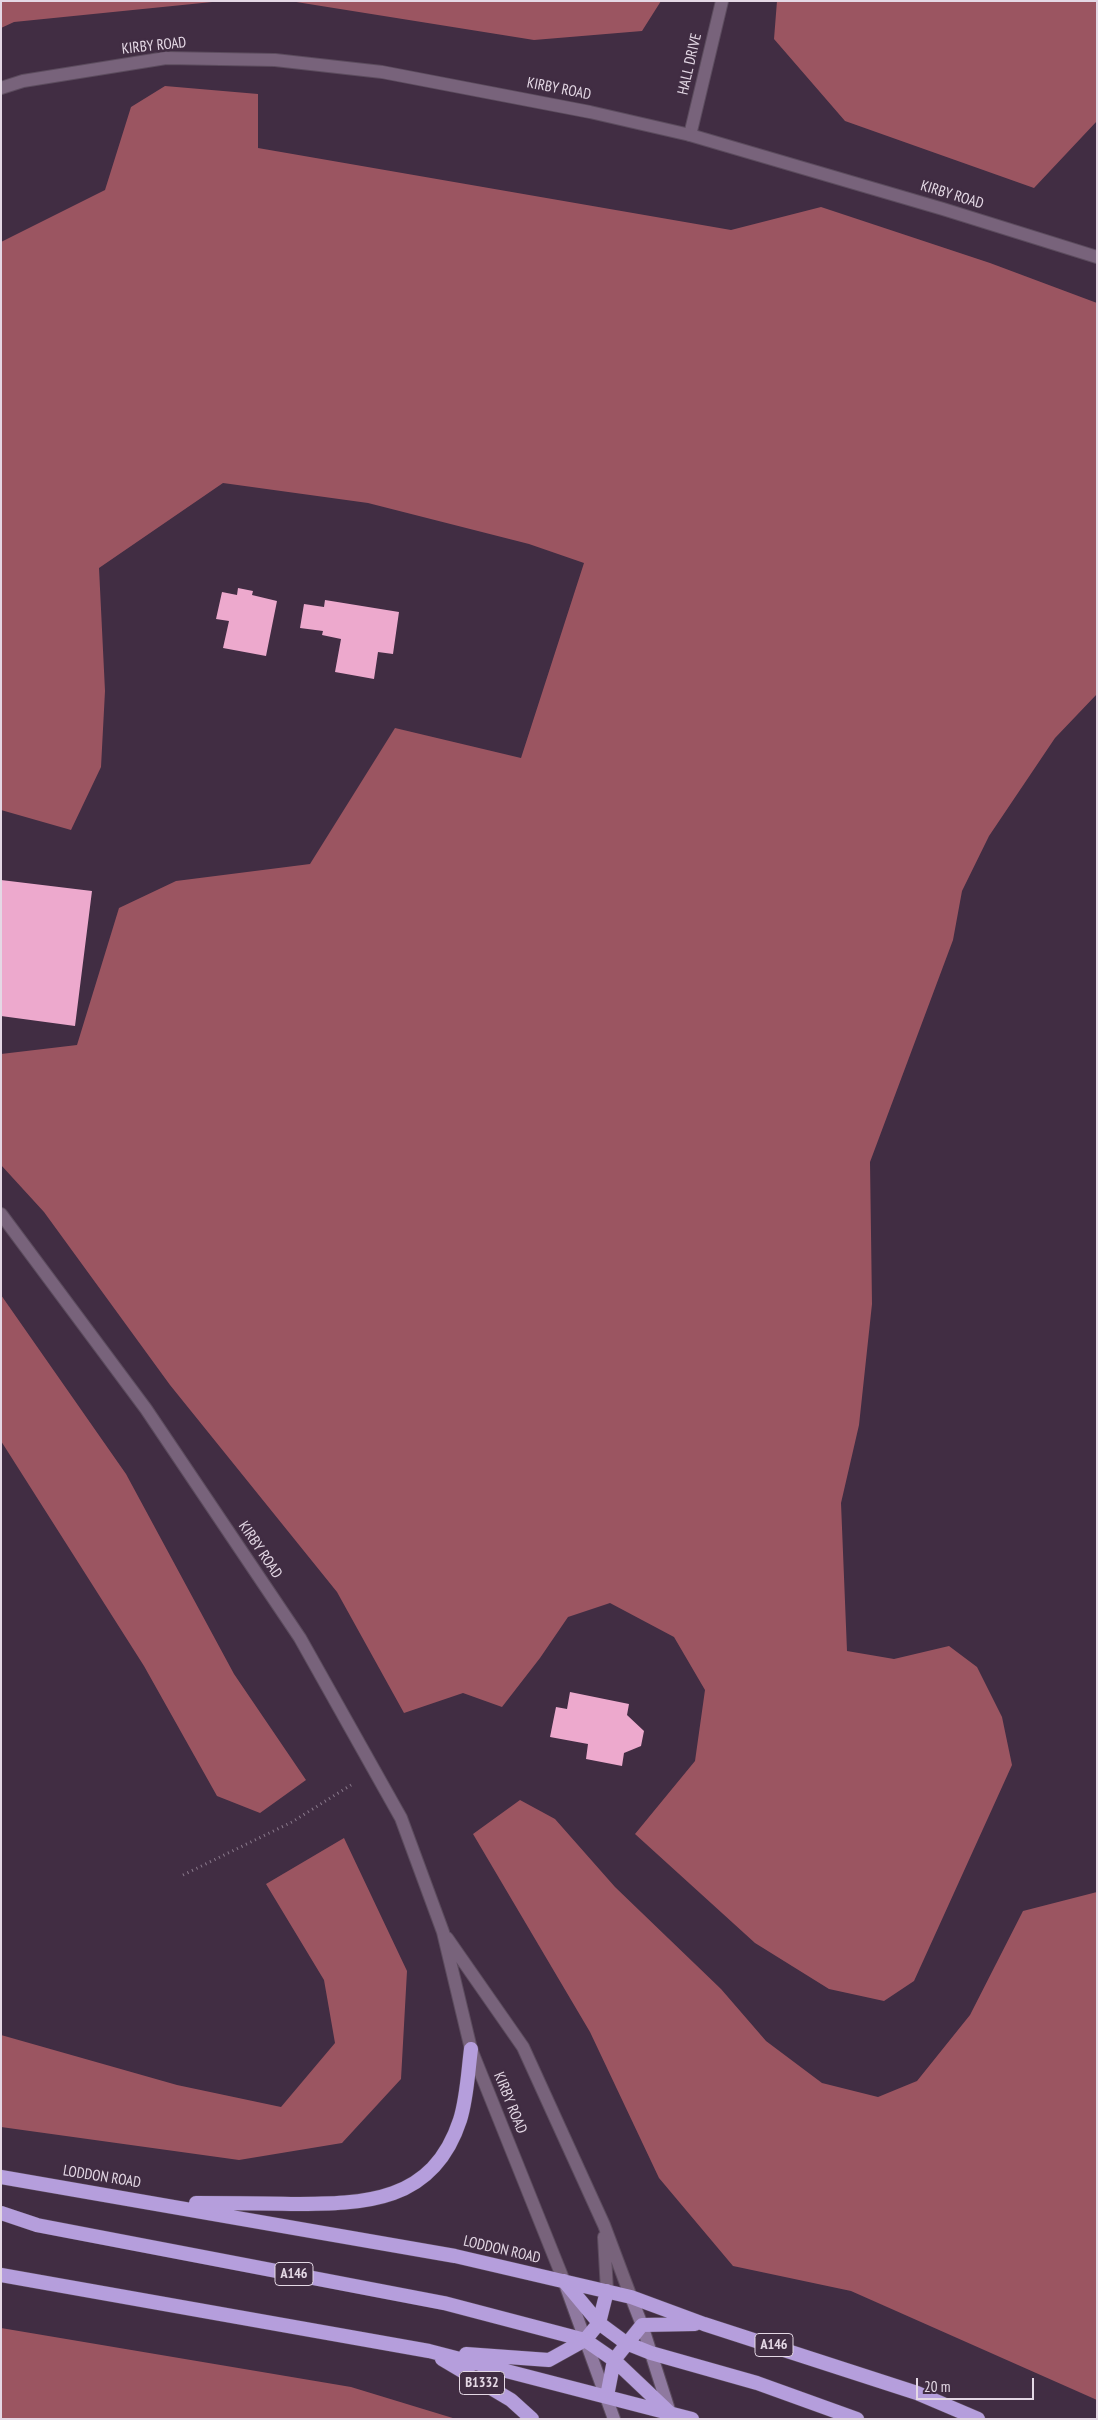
<!DOCTYPE html>
<html>
<head>
<meta charset="utf-8">
<style>
	body { margin:0 }
	#map { position:relative; width:1098px; height:2420px; overflow:hidden; background:#412d43; font-family:"PT Sans Narrow",sans-serif }
	canvas { display:block }
	.frame { position:absolute; inset:0; border:2px solid #e4d8e5; pointer-events:none }
	.scale { position:absolute; left:916px; top:2378px; width:118px; height:22px; box-sizing:border-box; border:2px solid #e4d8e5; border-top:0; padding-left:6px; font-size:15px; line-height:18px; white-space:nowrap; color:#e4d8e5; -webkit-text-stroke:4px #412d43; paint-order:stroke }
</style>
</head>
<body>
<div id="map">
<canvas width="1098" height="2420"></canvas>
<div class="frame"></div>
<div class="scale">20 m</div>
</div>
<script>
const ctx = document.querySelector('canvas').getContext('2d');
ctx.lineJoin = 'round';
function fill(path, color) { ctx.fillStyle = color; ctx.fill(path, 'evenodd'); }
function stroke(path, color, width, dash) { ctx.strokeStyle = color; ctx.lineWidth = width; ctx.lineCap = dash ? 'butt' : 'round'; ctx.setLineDash(dash || []); ctx.stroke(path); }
function write(font, color, halo, rows, align = 'center') {
  ctx.font = font + ' "PT Sans Narrow",sans-serif'; ctx.lineWidth = 5; ctx.setLineDash([]); ctx.textBaseline = 'middle'; ctx.strokeStyle = halo; ctx.fillStyle = color; for (const [text, x, y, turn = 0] of rows) {
    ctx.save(); ctx.translate(x, y); ctx.rotate((+turn || 0) * Math.PI / 180); ctx.textAlign = isNaN(turn) ? turn : align; if (halo) ctx.strokeText(text, 0, 0); ctx.fillText(text, 0, 0); ctx.restore();
  }
}
fill(new Path2D(`
	M1 1H222L14 22 1 28Z
	M290 1H661L642 31 534 40Z
	M777 1H1097V121L1034 188 845 121 774 39Z
	M165 86 258 94V148L731 230 821 207 990 263 1097 303V694L1055 738 989 836 962 891 953 940 870 1162 872 1304 859 1425 841 1503 847 1651 894 1659 949 1646 977 1667 1002 1717 1012 1765 914 1981 884 2001 829 1989 755 1943 635 1834 695 1761 705 1690 674 1637 610 1603 568 1617 540 1658 502 1707 463 1693 404 1713 337 1592 170 1385 44 1212 1 1165V1054L77 1045 119 908 176 881 310 864 395 728 521 758 584 563 529 544 368 503 223 483 99 568 105 691 101 767 71 830 1 810V242L105 190 131 107Z
	M1 1295 126 1474 234 1674 306 1780 260 1813 217 1796 144 1666 1 1441Z
	M520 1800 555 1819 615 1887 721 1989 766 2041 822 2083 878 2097 917 2081 970 2015 1023 1911 1097 1892V2400L851 2291 733 2266 659 2178 590 2032 473 1834Z
	M344 1838 407 1971 401 2079 342 2143 239 2160 1 2127V2035L177 2085 281 2107 335 2043 324 1980 266 1884Z
	M1 2328 351 2387 456 2419H1Z`), '#9b5561');
fill(new Path2D(`
	M238 588 253 591 252 595 277 601 266 656 223 648 229 621 216 619 222 592 237 595Z
	M325 600 399 612 393 654 378 652 374 679 335 672 341 639 322 635 323 631 300 628 304 604 324 607Z
	M1 880 92 891 75 1026 1 1016Z
	M570 1692 629 1704 627 1715 644 1731 641 1746 624 1753 622 1766 586 1759 588 1744 550 1737 556 1707 567 1709Z`), '#eda9cd');
const service = new Path2D(`
	M690 135 722 1`);
const tertiary = new Path2D(`
	M1 88 23 81 166 58 275 60 382 72 590 112 690 135 943 209 1097 257
	M1 1214 146 1409 300 1638 401 1818 443 1932 471 2049 564 2281
	M447 1938 523 2047 604 2225 631 2297
	M604 2237 607 2291`);
const secondary = new Path2D(`
	M565 2284 614 2419
	M631 2297 642 2325 671 2416`);
const trunk = new Path2D(`
	M1 2177 455 2256 631 2297 704 2324 917 2393 978 2419
	M196 2203C228 2203 260 2203 291 2204 365 2204 433 2203 460 2120 467 2098 468 2072 471 2049
	M1 2213 37 2225 444 2303 585 2340 614 2360 670 2413
	M1 2275 429 2351 692 2419
	M564 2281 599 2323 626 2343 651 2353 757 2383 857 2419
	M466 2354 549 2360 585 2340 599 2323 607 2291
	M442 2359 511 2400 532 2419
	M607 2396 614 2360 642 2325 695 2324`);
stroke(service, '#5c4c5e', 14);
stroke(tertiary, '#5c4c5e', 14);
stroke(secondary, '#5c4c5e', 14);
stroke(trunk, '#5c4c5e', 15);
stroke(new Path2D(`
	M183 1875 292 1822 351 1785`), '#8b7b8d', 3, [1, 4]);
stroke(service, '#78637b', 12);
stroke(tertiary, '#78637b', 12);
stroke(secondary, '#8f799f', 12);
stroke(trunk, '#b59edc', 14);
for (const [x, y, w] of [
	[294,2274,38],
	[774,2345,38],
	[482,2383,45]
]) { const box = new Path2D(); box.roundRect(x - w / 2, y - 11.5, w, 23, 4); ctx.fillStyle = '#412d43'; ctx.fill(box); stroke(box, '#e4d8e5', 1); }
write('bold 14px', '#e4d8e5', null, [
	["A146",294,2274],
	["A146",774,2345],
	["B1332",482,2383]
]);
write('15px', '#e4d8e5', '#412d43', [
	["KIRBY ROAD",154,46,-6],
	["HALL DRIVE",690,64,-77],
	["KIRBY ROAD",559,89,11],
	["KIRBY ROAD",952,195,17],
	["KIRBY ROAD",260,1550,56],
	["KIRBY ROAD",510,2103,68],
	["LODDON ROAD",102,2177,9],
	["LODDON ROAD",502,2250,13]
]);
</script>
</body>
</html>
